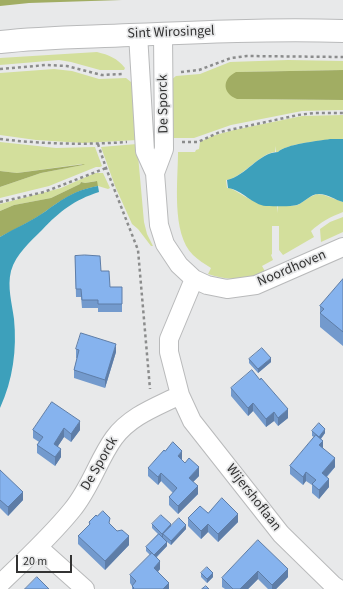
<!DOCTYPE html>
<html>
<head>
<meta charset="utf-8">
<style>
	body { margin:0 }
	#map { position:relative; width:343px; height:589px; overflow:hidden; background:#e8e9ea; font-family:"Source Sans 3",sans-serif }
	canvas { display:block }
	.scale { position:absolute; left:16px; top:555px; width:56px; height:18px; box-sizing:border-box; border:2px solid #333; border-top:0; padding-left:5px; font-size:12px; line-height:14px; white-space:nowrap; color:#333; -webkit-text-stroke:3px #e8e9ea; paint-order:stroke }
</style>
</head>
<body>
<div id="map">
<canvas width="343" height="589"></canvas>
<div class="scale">20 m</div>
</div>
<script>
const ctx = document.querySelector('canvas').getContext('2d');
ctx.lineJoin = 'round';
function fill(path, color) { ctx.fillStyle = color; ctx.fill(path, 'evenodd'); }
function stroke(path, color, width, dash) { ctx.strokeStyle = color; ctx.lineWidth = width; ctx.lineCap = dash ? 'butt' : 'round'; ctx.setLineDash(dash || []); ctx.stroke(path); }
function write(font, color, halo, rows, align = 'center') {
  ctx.font = font + ' "Source Sans 3",sans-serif'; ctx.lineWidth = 3.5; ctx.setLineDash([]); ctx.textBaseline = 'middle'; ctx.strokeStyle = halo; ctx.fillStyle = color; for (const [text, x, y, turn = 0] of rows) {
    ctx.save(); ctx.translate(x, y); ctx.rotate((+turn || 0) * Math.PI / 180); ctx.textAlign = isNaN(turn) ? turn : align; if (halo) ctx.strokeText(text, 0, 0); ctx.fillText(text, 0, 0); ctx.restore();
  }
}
fill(new Path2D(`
	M97 52C109 55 117 58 125 68L124 70H100L71 62 59 60 0 65V58Z
	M288 60 343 61V70L236 72 237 99 343 100V110L302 111 231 125 194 138H171V80L176 76 200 74 230 62Z
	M54 69 72 71 99 79 126 78 131 82 133 86 137 140 83 143 36 140 0 135V73Z
	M343 115V139C330 139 287 143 278 152H276L275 146V152C260 153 241 179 226 180L227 188H230C245 196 259 207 277 205L278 213V205L291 206 298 205 310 197 317 194 324 195 343 202V212C330 217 321 222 311 231L314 237 283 255 279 250V226H272V254L271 255 273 260 262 266 266 273C246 280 227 281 208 274L211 268C205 264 198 260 193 255 171 233 178 181 178 152H195L196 150 199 149 200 142 212 136 234 130 302 116Z
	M0 142 56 148 95 147 102 166 100 167H96L49 186 0 198V187L41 173 83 165 82 164 17 173 0 171Z
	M137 144 144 222 147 234 153 246H151L138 229 132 224 115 186 101 147Z
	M95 173H103L110 188 108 189 98 186 96 181 85 183 81 182 80 184 51 198 14 205 0 211V204L61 188Z
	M343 217V232L321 242 320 229 330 222Z`), '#d3df9c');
fill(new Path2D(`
	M0 0H122L29 3 0 6Z
	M343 70V100L237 99C222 93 222 79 236 72Z
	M85 164 83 165 41 173 0 187V171L17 173Z
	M97 181 98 186C76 190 64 198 46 211 32 221 15 229 0 237V211L14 205 51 198 80 184 81 182 85 183Z`), '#a1ad63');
fill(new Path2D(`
	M330 139H343V202C335 200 328 194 319 194 310 194 305 202 297 205 290 207 274 206 266 206 253 205 242 190 228 188L227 180C246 176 258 153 278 152 286 144 318 141 330 139Z
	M98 186 99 192C74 200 60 211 42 230 30 242 16 254 11 271 7 287 12 303 14 319 17 349 13 380 0 408V237C15 228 32 221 46 211 64 198 75 190 98 186Z`), '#3da0bb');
const street = new Path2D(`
	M138 34 145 151 155 173 159 225 165 244 179 265 194 279 207 285 227 289 256 285 343 247
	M155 173 164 149 163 33
	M180 395 192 421 281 534 333 585 339 589
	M38 547 85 589
	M0 584C25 560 51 536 72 510 91 487 98 460 114 438 130 416 156 407 180 395L169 352V339L194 279`);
const secondary = new Path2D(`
	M0 42C43 37 87 37 130 35 201 32 272 29 343 31`);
stroke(street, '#b9babb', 20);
stroke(secondary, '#b9babb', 24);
stroke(new Path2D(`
	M0 69 46 65 67 66 102 75 122 74
	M181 72 199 70 231 58 247 56 343 57
	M0 139C42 144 85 145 127 142
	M182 142H198L220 132 298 115 314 113H343
	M98 144 106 168 138 250 150 389
	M0 202 44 192 106 168`), '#8b8c8c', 2.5, [3, 3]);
stroke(street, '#fff', 18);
stroke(secondary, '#fff', 22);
fill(new Path2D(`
	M75 256 101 271 110 287H122V312H98V308H82L81 297H76Z
	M343 279V346L320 327V306Z
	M76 349 116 352 105 388 74 378V370L77 358H76Z
	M249 359 271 362 258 373 249 363Z
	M260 380 288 418 278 426 274 421 266 427 253 411 248 416 231 396V388Z
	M52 402 80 430 71 442 64 437 58 446 61 457 55 466 37 453V445L39 442 33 438V430Z
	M312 431 325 433 321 439 323 448 335 467 327 477 329 487 319 499 312 493V485L306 481 303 485 290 474V466L314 437 312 436Z
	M182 460 199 476 193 482 198 494 178 514 169 505V497L173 493 161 481 158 485 148 476V468Z
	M0 470 23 500 8 516 0 508Z
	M208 513 238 522 218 542 208 532 201 539 188 526V518Z
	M97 516 110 524 129 545 105 570 78 544V536L89 525V522Z
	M152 524 171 526 186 529 171 545 167 542V546L157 557 160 569 158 572 169 589H132V586L130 583V575L150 555 146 551V547L158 534 152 528Z
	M258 540 288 577 276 589H268L258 579 248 589H225L222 587V578Z
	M201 573 213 577 207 583 201 577Z`), '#739acd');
fill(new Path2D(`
	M116 344V352L105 388V380Z
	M271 358V362L258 373V369Z
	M253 403V411L248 416V408Z
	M288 409V418L278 426V418Z
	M274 412V421L266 427V419Z
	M80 421V430L71 442V434Z
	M64 428V437L54 452V444Z
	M325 429V433L319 441V437Z
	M323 441V449L319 445Z
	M61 449V457L55 466V457Z
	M182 451V460L178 456Z
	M335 458V467L322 481V473Z
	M199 467V476L189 486V478Z
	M306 472V481L303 485V477Z
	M161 473V481L158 485V477Z
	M329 479V487L319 499V490Z
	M198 486V494L178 514V506Z
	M23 492V500L8 516V507Z
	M238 514V522L218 542V534Z
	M171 524V529L163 534V537L162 538V534Z
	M208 524V532L201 539V531Z
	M186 525V529L171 545V541Z
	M129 536V545L105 570V561Z
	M167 542V546L154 559V555Z
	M160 561V569L154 576V568Z
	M288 569V577L276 589H272V585Z
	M258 571V579L248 589H240Z
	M213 573V577L207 583V579Z
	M169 583V589H163Z`), '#5e7da7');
const building = new Path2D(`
	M85 255 100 256 101 271H109L110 287H122V304H98V300H82L81 289H76L75 256Z
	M343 279V332L320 313 324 309 320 306Z
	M81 333 116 344 105 380 74 370 79 350 76 349Z
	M262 348 271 358 258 369 249 359Z
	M252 370 260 380 261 378 288 409 278 418 274 412 266 419 253 403 248 408 231 388Z
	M52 402 80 421 71 434 64 428 54 444 61 449 55 457 37 445 43 437 33 430Z
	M319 423 325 429 319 437 312 431Z
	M316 435 323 441 319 445 335 458 322 473 329 479 319 490 312 484 316 480 306 472 303 477 290 466Z
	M173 442 182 451 178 456 185 463 189 458 199 467 189 478 198 486 178 506 169 497 177 488 161 473 158 477 148 468 164 450 165 451Z
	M0 470 23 492 8 507 0 500Z
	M222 498 238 514 218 534 208 524 201 531 188 518 200 506 208 513Z
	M103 511 110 518 109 523 117 531 122 530 129 536 105 561 78 536 90 524 89 522 96 515 97 516Z
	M161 515 171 524 162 534 152 524Z
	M179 518 186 525 171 541 163 534Z
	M159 534 167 542 154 555 146 547Z
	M258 540 288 569 272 585 258 571 240 589H233L222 578Z
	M152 553 160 561 154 568 169 583 163 589H133L134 588 132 586 136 581 130 575Z
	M207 567 213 573 207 579 201 573Z
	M37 577 49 589H25Z
	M206 586 209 589H202Z`);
fill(building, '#86b3ee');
stroke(building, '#5e7da7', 1);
write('14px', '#333', '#e8e9ea', [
	["Sint Wirosingel",171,33,-2],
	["De Sporck",164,104,-91],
	["Noordhoven",292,269,-23],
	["De Sporck",100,464,-60],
	["Wijershoflaan",253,498,52]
]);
</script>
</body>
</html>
